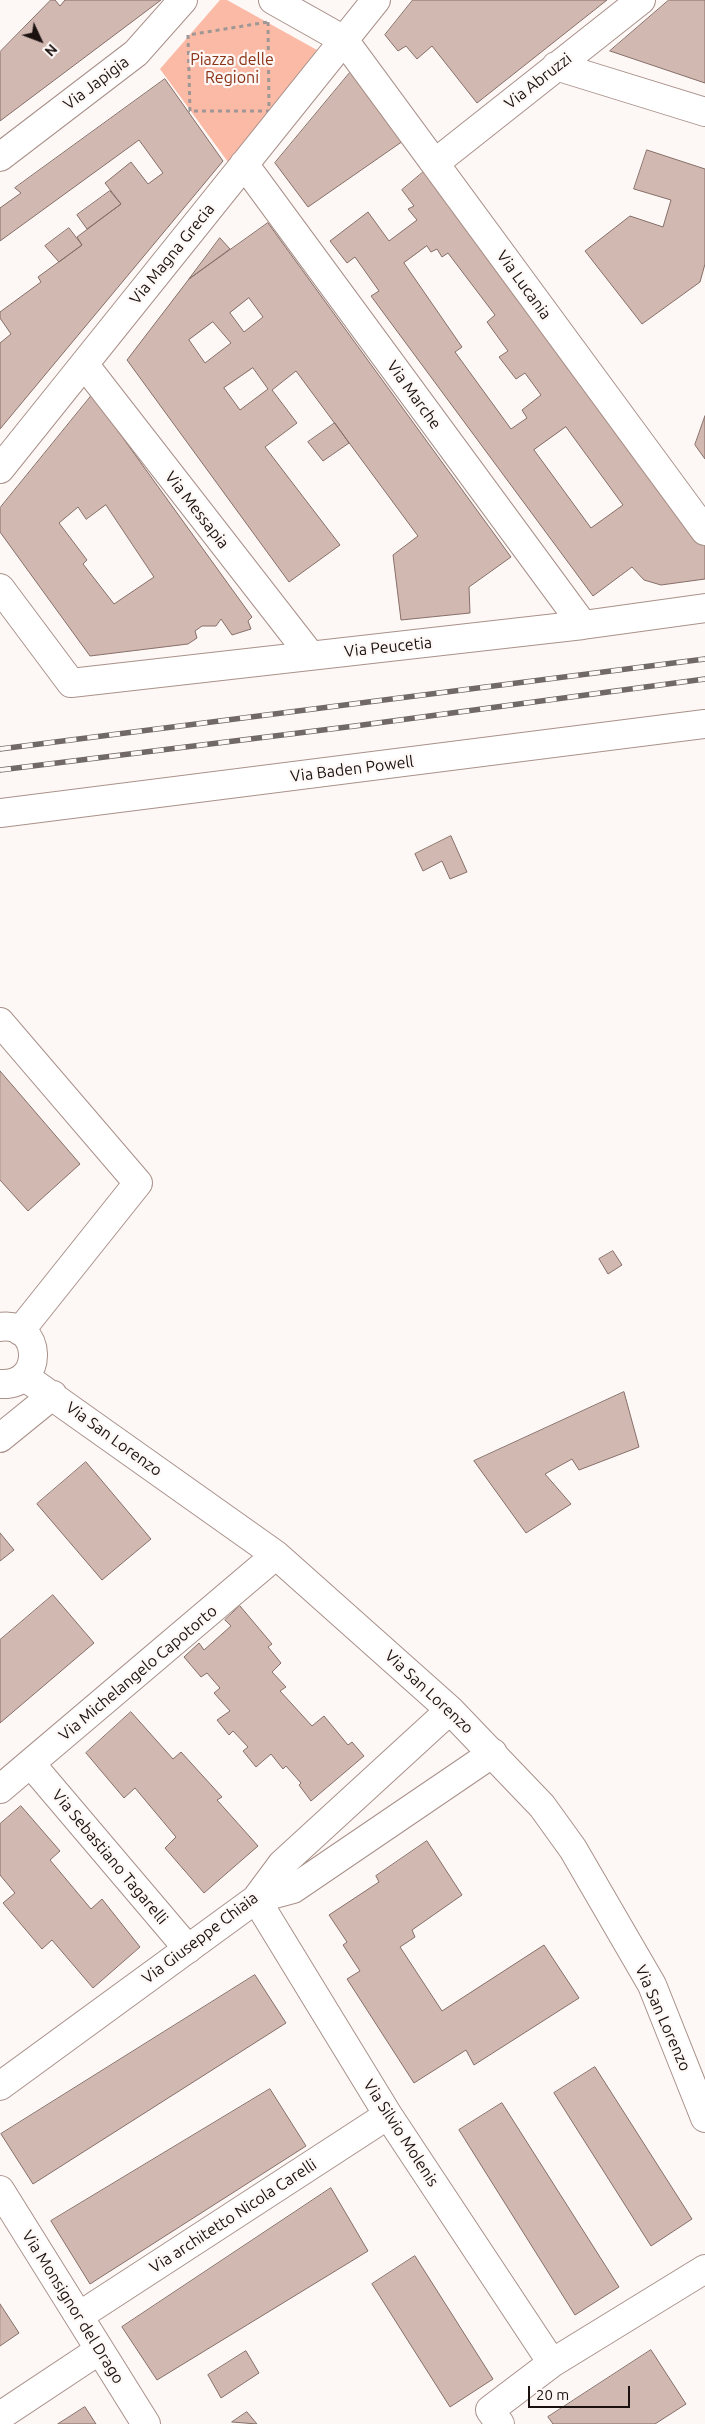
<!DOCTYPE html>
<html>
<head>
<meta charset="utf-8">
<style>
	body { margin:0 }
	#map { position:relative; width:705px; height:2424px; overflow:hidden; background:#fdf8f6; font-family:Ubuntu,sans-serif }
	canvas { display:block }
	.north { position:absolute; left:15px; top:15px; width:50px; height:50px; -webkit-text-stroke:4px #fdf8f6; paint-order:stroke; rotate:133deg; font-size:14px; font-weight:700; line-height:20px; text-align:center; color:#1b1210 }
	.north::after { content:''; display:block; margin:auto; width:18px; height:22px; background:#1b1210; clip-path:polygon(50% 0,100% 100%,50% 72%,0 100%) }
	.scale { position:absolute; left:528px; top:2386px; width:102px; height:22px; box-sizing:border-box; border:2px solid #1b1210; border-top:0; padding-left:6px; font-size:15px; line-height:18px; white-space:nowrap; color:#1b1210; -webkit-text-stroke:4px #fdf8f6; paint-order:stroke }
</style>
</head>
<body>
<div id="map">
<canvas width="705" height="2424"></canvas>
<div class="north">N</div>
<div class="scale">20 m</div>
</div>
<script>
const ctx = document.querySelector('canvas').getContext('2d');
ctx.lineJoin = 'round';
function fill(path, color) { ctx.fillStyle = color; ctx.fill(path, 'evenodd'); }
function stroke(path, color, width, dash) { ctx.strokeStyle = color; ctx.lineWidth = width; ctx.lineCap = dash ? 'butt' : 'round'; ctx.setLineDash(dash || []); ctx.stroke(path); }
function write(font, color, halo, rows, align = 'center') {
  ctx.font = font + ' Ubuntu,sans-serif'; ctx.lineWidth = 4.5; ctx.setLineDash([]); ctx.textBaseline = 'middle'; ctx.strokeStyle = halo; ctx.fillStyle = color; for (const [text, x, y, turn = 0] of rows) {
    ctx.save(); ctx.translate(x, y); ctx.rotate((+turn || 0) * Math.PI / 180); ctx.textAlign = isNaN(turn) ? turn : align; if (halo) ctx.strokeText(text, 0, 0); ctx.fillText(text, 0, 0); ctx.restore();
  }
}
fill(new Path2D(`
	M220 0H227L317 50 228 162 160 69Z`), '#fbbaa6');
const building = new Path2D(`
	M51 0H55L60 6 65 0H161L0 121V52Z
	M413 0H607L477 103 432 46 417 59 406 46 398 51 385 35Z
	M669 0H705V83L610 51Z
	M353 69 403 141 308 207 275 163Z
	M165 79 223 161 0 429V343L11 334 0 318V312L41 282 38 277 82 245 77 237 121 204 105 183 131 162 148 184 163 173 139 140 0 241V208L21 193 15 188Z
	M647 150 705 169V264L700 282 642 324 585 251 630 216 663 227 671 200 634 189Z
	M427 169 705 540V579L661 585 644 580 632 567 593 596 371 296 379 291 355 257 347 263 330 241 368 212 389 241 417 220 408 209 414 206 402 190ZM427 246 431 252 437 249 442 257 448 253 495 315 487 322 508 351 499 357 516 379 525 373 541 395 522 410 527 418 511 429 455 352 462 347 404 263ZM566 427 623 505 591 528 534 450Z
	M110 191 121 204 87 229 77 215Z
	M268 223 511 557 469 587 470 613 401 620 393 555 418 536 296 371 272 390 297 423 265 447 340 545 289 582 127 360 189 279ZM249 298 263 317 244 332 230 313ZM213 322 231 343 205 363 189 340ZM253 368 268 389 240 410 224 388Z
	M69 228 82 245 59 262 45 246Z
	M220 238 230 249 189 279Z
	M92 395 252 617 248 621 251 629 232 635 221 619 216 626H202L195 631 197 638 188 644 90 656 0 532V508ZM106 505 154 577 114 604 83 564 87 560 59 523 78 507 86 519Z
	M705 416V459L695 445Z
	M335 423 349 443 323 461 308 442Z
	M451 836 467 872 450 879 442 861 423 871 415 854Z
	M0 1071 80 1164 28 1211 0 1180Z
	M613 1251 622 1265 608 1274 599 1259Z
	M624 1392 639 1447 579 1470 572 1459 545 1474 571 1504 526 1533 474 1461Z
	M86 1462 151 1539 102 1580 37 1504Z
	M0 1533 14 1550 0 1561Z
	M53 1595 94 1643 0 1723V1640Z
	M240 1606 272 1644 268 1647 281 1663 272 1672 286 1687 280 1691 312 1726 324 1716 348 1745 352 1742 364 1756 311 1801 299 1785 301 1783 286 1766 283 1769 271 1754 256 1767 243 1751 248 1747 233 1731 229 1735 217 1720 230 1711 214 1693 220 1688 207 1673 201 1677 184 1657 199 1643 204 1650 231 1626 225 1620Z
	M131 1712 173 1759 181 1752 222 1797 217 1800 258 1846 204 1893 165 1848 176 1837 135 1788 124 1798 86 1753Z
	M21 1806 60 1851 50 1860 91 1909 102 1899 140 1947 93 1988 52 1940 42 1949 3 1903 15 1893 0 1875V1824Z
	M427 1841 462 1895 412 1930 415 1937 400 1947 442 2011 544 1945 579 1998 474 2065 466 2050 414 2083 347 1979 360 1971 343 1945 347 1942 329 1915 379 1882 376 1876Z
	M255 1975 286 2023 33 2184 1 2134Z
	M595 2067 692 2219 651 2246 554 2093Z
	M270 2089 306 2146 90 2284 51 2221Z
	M502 2103 619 2287 575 2315 459 2130Z
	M331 2188 368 2251 157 2380 122 2327Z
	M415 2256 493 2379 450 2407 372 2284Z
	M0 2304 19 2333 0 2346Z
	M651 2350 686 2404 655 2424H553L548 2417Z
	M246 2351 259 2373 221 2398 208 2375Z
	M85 2407 96 2424H58Z
	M247 2412 257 2424 232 2422Z`);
fill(building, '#d1b8b0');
stroke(building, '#866f68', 1);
const minor = new Path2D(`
	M273 0 344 40 705 531
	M556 66 705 112
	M0 157 136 53 183 0
	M435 163 641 0
	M244 164 583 625
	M84 364 311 656
	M0 469 376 0
	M0 588 71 683 583 625 705 608
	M0 813 705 724
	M0 1022 138 1183 20 1331
	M0 1327C42 1320 46 1387 0 1384
	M25 1377 276 1555 450 1710 542 1806 573 1849 652 1985 705 2118
	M0 1438 53 1395
	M493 1753 293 1889 256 1899 388 2115 552 2363
	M31 1764 188 1949
	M0 1789 276 1555
	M0 2086 256 1899 282 1864 450 1710
	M0 2190 146 2424
	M79 2316 388 2115
	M0 2416 98 2351
	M500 2424 490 2410 552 2363 705 2269`);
stroke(minor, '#a9918a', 30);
stroke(new Path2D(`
	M268 22 269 111H190L188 35Z`), '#9e9795', 3, [4, 4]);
stroke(minor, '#fff', 28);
const rail = new Path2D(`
	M0 749 705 659
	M0 770 355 726 705 679`);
stroke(rail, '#706967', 5.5);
stroke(rail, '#fdf8f6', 4, [11]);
write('16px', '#8b3317', '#fdf8f6', [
	["Piazza delle",232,60],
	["Regioni",232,78]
]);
write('16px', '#1b1210', '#fdf8f6', [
	["Via Abruzzi",538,81,-38],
	["Via Japigia",96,83,-37],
	["Via Magna Grecia",172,254,-51],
	["Via Lucania",524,285,54],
	["Via Marche",414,395,54],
	["Via Messapia",197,510,52],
	["Via Peucetia",388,647,-6],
	["Via Baden Powell",352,769,-7],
	["Via San Lorenzo",114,1439,36],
	["Via Michelangelo Capotorto",138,1673,-40],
	["Via San Lorenzo",429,1692,43],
	["Via Sebastiano Tagarelli",110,1857,50],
	["Via Giuseppe Chiaia",200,1938,-37],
	["Via San Lorenzo",663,2018,66],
	["Via Silvio Molenis",401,2133,57],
	["Via architetto Nicola Carelli",233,2216,-33],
	["Via Monsignor del Drago",73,2307,58]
]);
</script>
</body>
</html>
